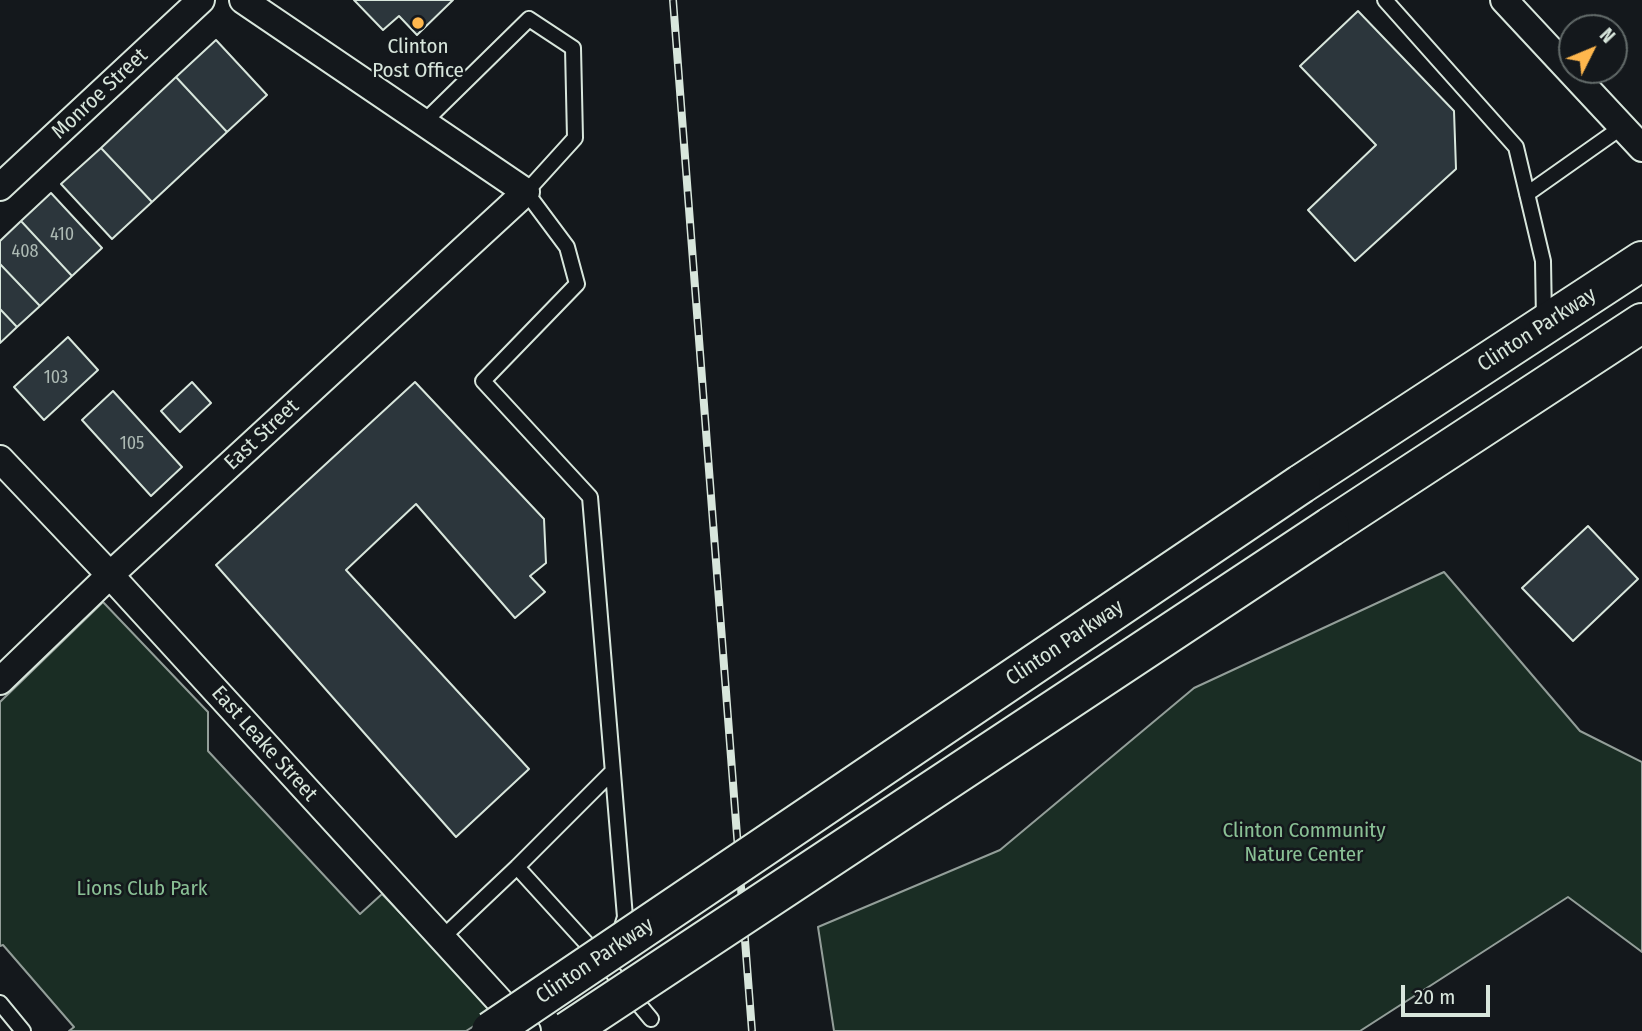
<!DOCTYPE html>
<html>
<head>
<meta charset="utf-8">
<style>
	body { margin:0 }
	#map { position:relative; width:1642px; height:1031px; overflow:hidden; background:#14181c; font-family:"Fira Sans Condensed",sans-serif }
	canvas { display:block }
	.north { position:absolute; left:1558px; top:14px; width:70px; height:70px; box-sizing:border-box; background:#14181c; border:2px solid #626a69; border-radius:50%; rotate:47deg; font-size:19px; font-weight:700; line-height:28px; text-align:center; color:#d8e6dc }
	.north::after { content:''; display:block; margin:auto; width:24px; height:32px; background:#ffb74d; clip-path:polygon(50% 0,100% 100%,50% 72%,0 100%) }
	.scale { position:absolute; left:1401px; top:985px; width:89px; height:32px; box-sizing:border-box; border:4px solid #d8e6dc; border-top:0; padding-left:9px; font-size:21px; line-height:24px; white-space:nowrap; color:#d8e6dc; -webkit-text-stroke:5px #14181c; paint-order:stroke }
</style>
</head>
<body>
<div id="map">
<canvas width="1642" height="1031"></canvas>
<div class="north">N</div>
<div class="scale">20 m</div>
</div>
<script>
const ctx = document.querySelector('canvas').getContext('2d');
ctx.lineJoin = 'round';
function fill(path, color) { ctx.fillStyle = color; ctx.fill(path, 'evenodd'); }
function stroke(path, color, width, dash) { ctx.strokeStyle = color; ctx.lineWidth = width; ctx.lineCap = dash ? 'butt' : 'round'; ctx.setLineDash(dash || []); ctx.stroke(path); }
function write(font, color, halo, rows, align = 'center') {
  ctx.font = font + ' "Fira Sans Condensed",sans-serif'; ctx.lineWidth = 5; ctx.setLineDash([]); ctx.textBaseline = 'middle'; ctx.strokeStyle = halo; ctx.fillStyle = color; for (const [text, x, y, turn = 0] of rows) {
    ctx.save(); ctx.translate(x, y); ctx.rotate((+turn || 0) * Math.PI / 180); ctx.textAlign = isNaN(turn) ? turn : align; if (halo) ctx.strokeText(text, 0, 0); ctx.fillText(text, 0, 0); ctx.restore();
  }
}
const green = new Path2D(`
	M1444 572 1580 731 1642 762V952L1568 897 1360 1031H834L818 927 1000 850 1194 688Z
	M103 602 208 712V751L360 914 382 894 496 1012 466 1031H69L74 1027 3 945 0 946V702Z`);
fill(green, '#1a2d24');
stroke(green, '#939e99', 2);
const building = new Path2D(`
	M354 0H453L417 35 399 16 383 30Z
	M1358 11 1454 111 1456 169 1355 261 1308 210 1376 145 1300 66Z
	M216 40 267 95 227 132 176 77Z
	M176 77 227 132 152 202 101 148Z
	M101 148 152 202 112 239 61 184Z
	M51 193 102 248 72 276 21 221Z
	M21 221 72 276 40 306 0 264V241Z
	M0 264 40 306 17 327 0 309Z
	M0 309 17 327 0 343Z
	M68 337 98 370 44 420 14 387Z
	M192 382 211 403 180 432 161 411Z
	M415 382 544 519 546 563 530 576 545 592 515 618 416 504 346 570 529 769 456 837 216 565Z
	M113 391 182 467 151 496 82 420Z
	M1588 526 1638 579 1573 641 1522 588Z`);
fill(building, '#2c363c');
stroke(building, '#d8e6dc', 2);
const service = new Path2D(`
	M1385 0 1516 147 1543 261 1544 320
	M424 122 529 19 573 48 575 138 526 192 567 247 577 284 483 381 590 497 625 917 620 933
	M1527 194 1622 127
	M517 867 608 967 651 1019
	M442 938 517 867 612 772
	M0 1003 23 1031`);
const minor = new Path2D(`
	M1504 0 1642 148
	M0 187 201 0
	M0 459 110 575 527 1031
	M0 681 110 575 526 192 243 0`);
const secondary = new Path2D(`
	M1301 484 1642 261
	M1330 527 1642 323`);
stroke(service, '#d8e6dc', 18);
stroke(minor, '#d8e6dc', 30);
stroke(secondary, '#d8e6dc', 42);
stroke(service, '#14181c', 14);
stroke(minor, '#14181c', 26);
stroke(secondary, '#14181c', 38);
const rail = new Path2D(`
	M673 0 752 1031`);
stroke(rail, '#d8e6dc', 8);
stroke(rail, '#14181c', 5, [16]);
const secondaryBridge = new Path2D(`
	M491 1031 1301 484
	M568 1031 1330 527`);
stroke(secondaryBridge, '#d8e6dc', 42, []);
stroke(secondaryBridge, '#14181c', 38);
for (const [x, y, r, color] of [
	[418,23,7,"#ffb74d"]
]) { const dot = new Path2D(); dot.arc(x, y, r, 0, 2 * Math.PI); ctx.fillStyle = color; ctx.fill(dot); stroke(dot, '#14181c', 2.5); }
write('18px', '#adbab4', null, [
	["410",62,235],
	["408",25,252],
	["103",56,378],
	["105",132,444]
]);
write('21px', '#d8e6dc', '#14181c', [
	["Clinton",418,47],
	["Post Office",418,71]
]);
write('21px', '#d8e6dc', '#14181c', [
	["Monroe Street",100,94,-43],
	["Clinton Parkway",1537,330,-33],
	["East Street",262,435,-43],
	["Clinton Parkway",1065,643,-34],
	["East Leake Street",264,744,48],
	["Clinton Parkway",595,961,-34]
]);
write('21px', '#8ac095', '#14181c', [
	["Clinton Community",1304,831],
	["Nature Center",1304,855],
	["Lions Club Park",142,889]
]);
</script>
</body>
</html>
